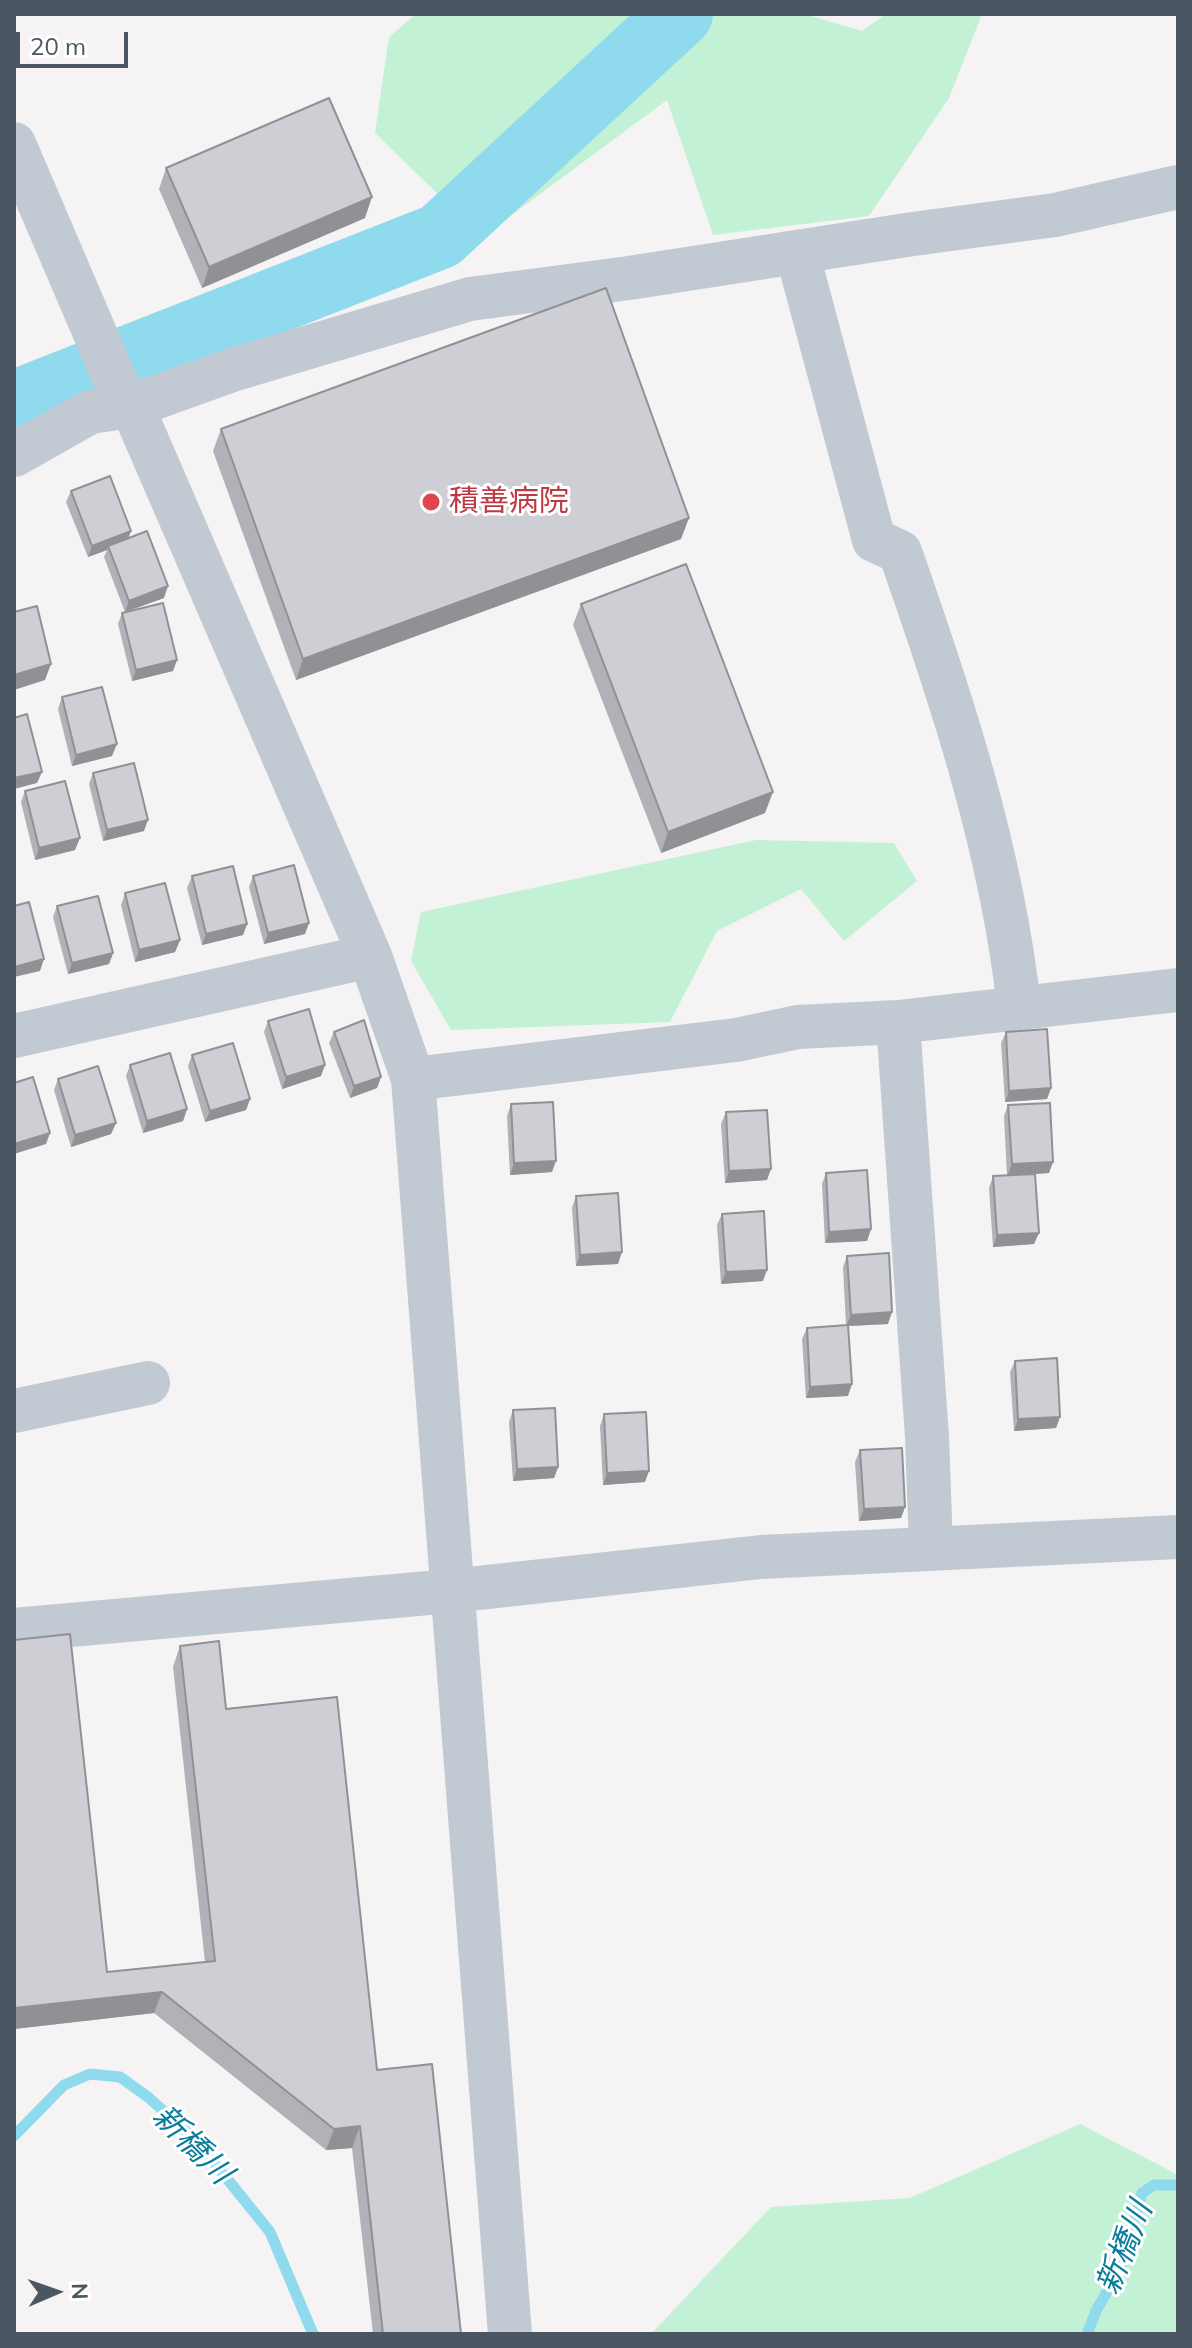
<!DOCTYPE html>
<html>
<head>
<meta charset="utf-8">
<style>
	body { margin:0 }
	#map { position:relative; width:1192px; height:2348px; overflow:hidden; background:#f5f3f3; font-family:Mulish,sans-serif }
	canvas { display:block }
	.frame { position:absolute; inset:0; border:16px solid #4a5661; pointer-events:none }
	.north { position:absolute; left:16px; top:2252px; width:80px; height:80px; -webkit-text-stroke:6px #fff; paint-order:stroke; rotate:88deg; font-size:22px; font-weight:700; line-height:32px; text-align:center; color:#4a5661 }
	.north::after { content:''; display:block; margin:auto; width:28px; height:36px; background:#4a5661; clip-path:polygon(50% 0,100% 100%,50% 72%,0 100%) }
	.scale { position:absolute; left:16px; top:32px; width:112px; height:36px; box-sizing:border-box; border:4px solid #4a5661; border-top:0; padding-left:10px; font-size:24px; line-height:28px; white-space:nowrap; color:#4a5661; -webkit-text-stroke:6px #fff; paint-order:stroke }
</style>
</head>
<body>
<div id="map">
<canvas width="1192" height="2348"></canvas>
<div class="frame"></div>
<div class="north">N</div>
<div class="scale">20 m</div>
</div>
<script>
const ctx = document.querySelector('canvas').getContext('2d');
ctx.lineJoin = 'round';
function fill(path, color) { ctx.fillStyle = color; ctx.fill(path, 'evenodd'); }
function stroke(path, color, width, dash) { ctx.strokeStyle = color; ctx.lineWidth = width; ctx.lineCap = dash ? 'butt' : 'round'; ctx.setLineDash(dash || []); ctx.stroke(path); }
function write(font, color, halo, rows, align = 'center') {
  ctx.font = font + ' Mulish,"Noto Sans JP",sans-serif'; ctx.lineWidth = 6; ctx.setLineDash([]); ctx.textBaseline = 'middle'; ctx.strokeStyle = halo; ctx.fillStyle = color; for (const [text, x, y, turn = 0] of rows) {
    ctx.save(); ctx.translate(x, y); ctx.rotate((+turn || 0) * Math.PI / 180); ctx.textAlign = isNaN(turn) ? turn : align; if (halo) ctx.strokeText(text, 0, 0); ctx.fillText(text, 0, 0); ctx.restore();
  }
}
fill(new Path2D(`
	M416 14H804L862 31 886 14H982L949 98 869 216 713 235 667 100 482 237 375 133 389 37Z
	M756 840 894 843 917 881 844 941 801 889 717 931 670 1022 451 1030 411 961 421 912Z
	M1080 2124 1178 2175V2334H651L771 2207 910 2198Z`), '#c3f1d5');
stroke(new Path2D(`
	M14 2136 64 2085 90 2074 120 2077 148 2097 195 2139 270 2232 313 2334
	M1087 2334 1096 2311 1121 2267 1142 2193 1154 2185H1178`), '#90daee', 11);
stroke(new Path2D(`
	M14 407 28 398 440 236 680 14`), '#90daee', 66);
stroke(new Path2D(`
	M14 144 118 387 132 406 370 956 413 1079 510 2334
	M797 252 874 540 900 552C952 700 1002 851 1019 1007
	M14 455 90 412 132 406 232 370 470 299 629 278 913 234 1055 215 1178 187
	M898 1022 927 1437 931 1548
	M14 1036 370 956
	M413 1079 736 1040 798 1027 898 1022 1178 990
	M14 1411 148 1383
	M14 1630 451 1591 761 1557 1178 1537`), '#c1cad2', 44);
fill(new Path2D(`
	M166 168 365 218 202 288 159 189Z
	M221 429 681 539 296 680 213 451Z
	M71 491 128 538 164 598 128 611 177 660 173 671 132 681 118 624 122 613 125 612 104 557 107 550 88 557 66 502Z
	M581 604 765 813 661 853 573 625Z
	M62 697 112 756 72 766 58 709Z
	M93 773 144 831 103 841 89 784Z
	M25 791 75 850 35 860 21 802Z
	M192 876 247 924 243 935 202 945 187 888Z
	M253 876 305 934 264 944 249 887Z
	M125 893 180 940 175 952 135 962 121 905Z
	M57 906 113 953 109 964 68 974 53 917Z
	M268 1021 321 1076 282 1089 264 1032Z
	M334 1032 381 1077 377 1088 350 1098 329 1043Z
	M1006 1032 1051 1088 1047 1099 1005 1102 1001 1043Z
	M192 1055 250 1099 246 1110 205 1122 188 1066Z
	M130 1065 187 1109 183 1121 143 1133 126 1076Z
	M58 1079 116 1123 111 1134 71 1147 54 1090Z
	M511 1104 552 1172 510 1175 507 1116Z
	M1008 1105 1049 1173 1007 1176 1004 1116Z
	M726 1112 767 1180 725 1183 721 1124Z
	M826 1173 871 1229 867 1241 825 1243 822 1184Z
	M993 1176 1034 1244 993 1247 989 1188Z
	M576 1196 618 1264 576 1266 572 1208Z
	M722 1214 763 1281 721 1284 717 1225Z
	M847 1256 888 1324 849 1326 848 1396 806 1398 802 1339 807 1328 846 1325 843 1267Z
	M1015 1361 1060 1417 1056 1428 1014 1431 1010 1372Z
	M513 1410 558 1467 554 1478 513 1481 509 1422Z
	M604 1414 645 1482 603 1485 600 1426Z
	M860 1450 905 1507 901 1518 859 1521 855 1462Z
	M14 1640 107 1972 205 1962 173 1667 180 1646 226 1709 377 2070 461 2334H373L352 2148 326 2150 154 2013 14 2029Z`), '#b0b2b7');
fill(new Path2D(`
	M372 197 365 218 202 288 209 267Z
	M689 518 681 539 296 680 303 659Z
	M131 531 127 542 108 546 107 550 88 557 92 546Z
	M168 586 164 598 125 612 129 601Z
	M177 660 173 671 132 681 136 670Z
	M51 664 45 680 14 690V675Z
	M117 744 112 756 72 766 76 755Z
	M42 772 37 783 14 789V778Z
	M773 792 765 813 661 853 668 832Z
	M148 820 144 831 103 841 107 830Z
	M80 838 75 850 35 860 39 848Z
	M309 923 305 934 264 944 268 933Z
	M247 924 243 935 202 945 206 934Z
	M180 940 175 952 135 962 139 950Z
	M113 953 109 964 68 974 72 963Z
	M44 959 40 971 14 977V967Z
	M325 1065 321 1076 282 1089 286 1077Z
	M381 1077 377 1088 350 1098 354 1086Z
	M1051 1088 1047 1099 1005 1102 1009 1091Z
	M250 1099 246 1110 205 1122 210 1111Z
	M187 1109 183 1121 143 1133 147 1121Z
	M116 1123 111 1134 71 1147 75 1135Z
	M50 1133 46 1144 14 1154V1144Z
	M556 1161 552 1172 510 1175 514 1163Z
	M1053 1162 1049 1173 1007 1176 1012 1164Z
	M771 1169 767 1180 725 1183 729 1171Z
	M871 1229 867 1241 825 1243 829 1232Z
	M1039 1233 1034 1244 993 1247 997 1235Z
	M622 1252 618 1264 576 1266 580 1255Z
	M767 1270 763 1281 721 1284 726 1272Z
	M892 1312 888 1324 846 1326 851 1315Z
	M852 1384 848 1396 806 1398 810 1387Z
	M1060 1417 1056 1428 1014 1431 1018 1419Z
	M558 1467 554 1478 513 1481 517 1469Z
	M649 1471 645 1482 603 1485 607 1473Z
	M905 1507 901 1518 859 1521 864 1509Z
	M162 1992 154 2013 14 2029V2008Z
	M360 2126 352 2148 326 2150 334 2129Z`), '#909195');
const building = new Path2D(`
	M329 98 372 197 209 267 166 168Z
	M606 288 689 518 303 659 221 429Z
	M110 476 131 531 92 546 71 491Z
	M147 531 168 586 129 601 108 546Z
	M686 564 773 792 668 832 581 604Z
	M163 603 177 660 136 670 122 613Z
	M37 606 51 664 14 675V612Z
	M102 687 117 744 76 755 62 697Z
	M27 714 42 772 14 778V718Z
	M134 763 148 820 107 830 93 773Z
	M65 781 80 838 39 848 25 791Z
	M294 865 309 923 268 933 253 876Z
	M233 866 247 924 206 934 192 876Z
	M165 883 180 940 139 950 125 893Z
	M98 896 113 953 72 963 57 906Z
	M29 902 44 959 14 967V906Z
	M309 1009 325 1065 286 1077 268 1021Z
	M364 1020 381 1077 354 1086 334 1032Z
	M1047 1029 1051 1088 1009 1091 1006 1032Z
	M233 1043 250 1099 210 1111 192 1055Z
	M170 1053 187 1109 147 1121 130 1065Z
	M98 1066 116 1123 75 1135 58 1079Z
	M33 1077 50 1133 14 1144V1083Z
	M553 1102 556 1161 514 1163 511 1104Z
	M1050 1103 1053 1162 1012 1164 1008 1105Z
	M767 1110 771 1169 729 1171 726 1112Z
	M867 1170 871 1229 829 1232 826 1173Z
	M1035 1174 1039 1233 997 1235 993 1176Z
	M618 1193 622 1252 580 1255 576 1196Z
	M764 1211 767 1270 726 1272 722 1214Z
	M889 1253 892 1312 851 1315 847 1256Z
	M848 1325 852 1384 810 1387 807 1328Z
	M1057 1358 1060 1417 1018 1419 1015 1361Z
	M555 1408 558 1467 517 1469 513 1410Z
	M646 1412 649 1471 607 1473 604 1414Z
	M902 1448 905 1507 864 1509 860 1450Z
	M70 1634 107 1972 215 1961 180 1646 219 1641 226 1709 337 1697 377 2070 432 2064 461 2334H383L360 2126 334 2129 162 1992 14 2008V1640Z`);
fill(building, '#cdcfd5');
stroke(building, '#909195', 2);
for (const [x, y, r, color] of [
	[431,502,10,"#e0444e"]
]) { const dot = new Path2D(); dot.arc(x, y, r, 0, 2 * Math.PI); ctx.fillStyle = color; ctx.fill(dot); stroke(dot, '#fff', 3); }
write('30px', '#be3a42', '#fff', [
	["積善病院",449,502]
], 'left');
write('italic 32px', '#0c7c9b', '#fff', [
	["新橋川",192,2145,45],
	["新橋川",1125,2248,-68]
]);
</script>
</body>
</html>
